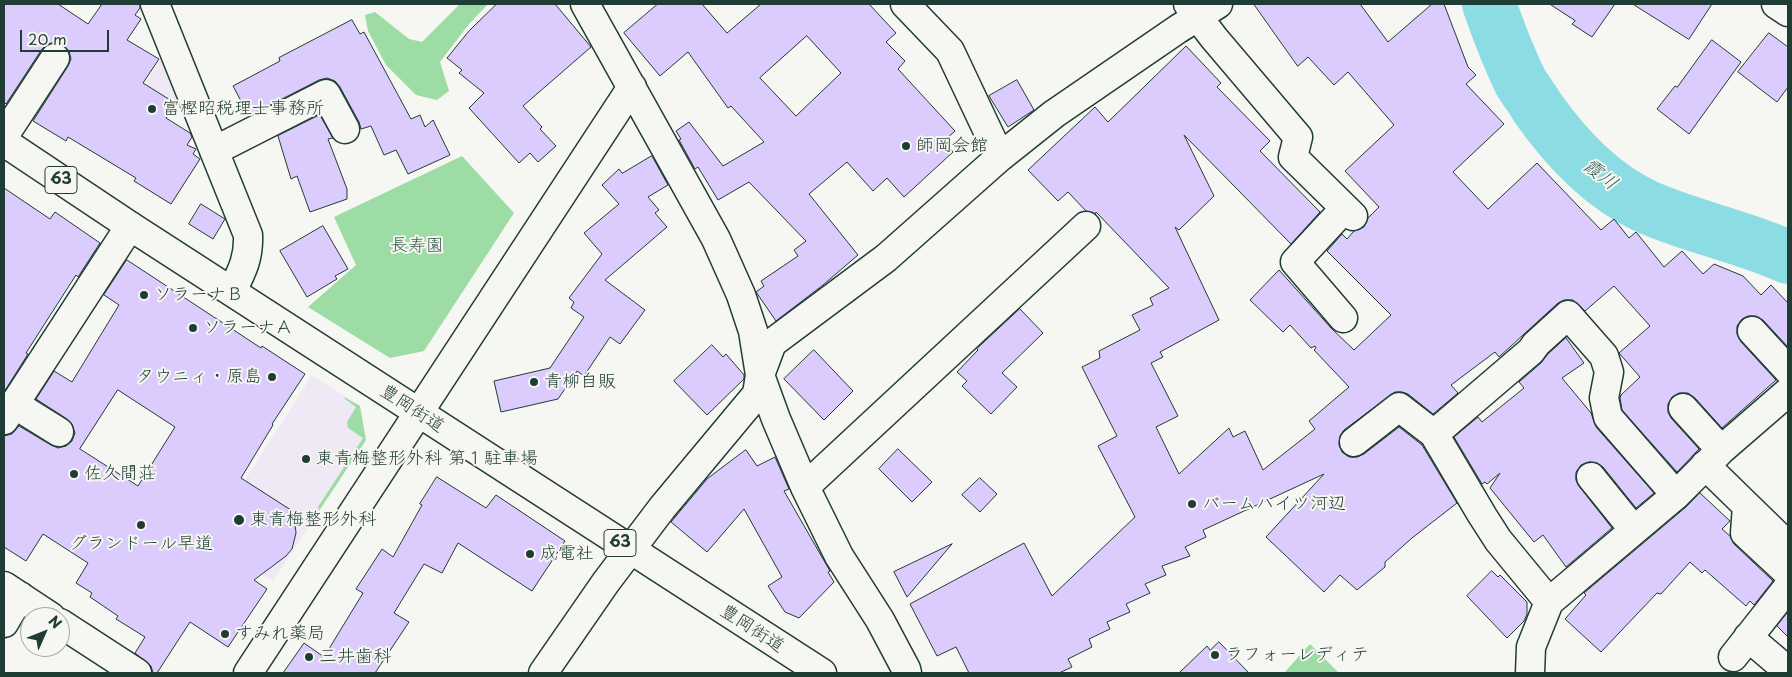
<!DOCTYPE html>
<html>
<head>
<meta charset="utf-8">
<style>
	body { margin:0 }
	#map { position:relative; width:1792px; height:677px; overflow:hidden; background:#f6f6f2; font-family:"Playpen Sans",sans-serif }
	canvas { display:block }
	.frame { position:absolute; inset:0; border:5px solid #1f3d34; pointer-events:none }
	.north { position:absolute; left:20px; top:607px; width:50px; height:50px; box-sizing:border-box; background:#f6f6f2; border:1px solid #a0aca6; border-radius:50%; rotate:46deg; font-size:14px; font-weight:700; line-height:20px; text-align:center; color:#1f3d34 }
	.north::after { content:''; display:block; margin:auto; width:18px; height:22px; background:#1f3d34; clip-path:polygon(50% 0,100% 100%,50% 72%,0 100%) }
	.scale { position:absolute; left:20px; top:30px; width:89px; height:22px; box-sizing:border-box; border:2px solid #1f3d34; border-top:0; padding-left:6px; font-size:15px; line-height:18px; white-space:nowrap; color:#1f3d34; -webkit-text-stroke:4px #f6f6f2; paint-order:stroke }
</style>
</head>
<body>
<div id="map">
<canvas width="1792" height="677"></canvas>
<div class="frame"></div>
<div class="north">N</div>
<div class="scale">20 m</div>
</div>
<script>
const ctx = document.querySelector('canvas').getContext('2d');
ctx.lineJoin = 'round';
function fill(path, color) { ctx.fillStyle = color; ctx.fill(path, 'evenodd'); }
function stroke(path, color, width, dash) { ctx.strokeStyle = color; ctx.lineWidth = width; ctx.lineCap = dash ? 'butt' : 'round'; ctx.setLineDash(dash || []); ctx.stroke(path); }
function write(font, color, halo, rows, align = 'center') {
  ctx.font = font + ' "Playpen Sans","Klee One",sans-serif'; ctx.lineWidth = 4; ctx.setLineDash([]); ctx.textBaseline = 'middle'; ctx.strokeStyle = halo; ctx.fillStyle = color; for (const [text, x, y, turn = 0] of rows) {
    ctx.save(); ctx.translate(x, y); ctx.rotate((+turn || 0) * Math.PI / 180); ctx.textAlign = isNaN(turn) ? turn : align; if (halo) ctx.strokeText(text, 0, 0); ctx.fillText(text, 0, 0); ctx.restore();
  }
}
fill(new Path2D(`
	M161 59 177 102 154 139 123 119Z
	M312 375 360 406 366 440 273 581 241 559V486Z`), '#eee9f5');
fill(new Path2D(`
	M460 4H488L469 24 440 62 449 91 437 100 416 95 386 65 368 31 365 15 375 12 409 39 422 42Z
	M462 156 514 213 424 351 390 358 308 307 356 265 334 217Z
	M344 397 360 406 366 440 319 511 318 507 363 438 348 428 347 422 356 407 345 399Z
	M1310 644 1339 673H1284Z`), '#9ddca5');
stroke(new Path2D(`
	M1489 4C1498 30 1508 56 1520 81 1525 90 1532 98 1537 107 1565 147 1600 185 1645 206 1691 227 1742 236 1788 257`), '#8bdde3', 54);
const building = new Path2D(`
	M4 4H58L88 24 102 4H140V8L135 15 141 19 127 40 159 59 143 83 175 103 166 118 190 133 192 137 187 145 196 149 193 154 200 159 171 204 134 181 136 178 68 137 66 141 33 121 68 66 71 59 69 51 63 45 55 42 48 44 42 49 6 104 4 102Z
	M497 4H555L591 47 523 106 542 127 540 129 556 146 538 162 530 153 519 163 469 108 484 93 459 73 462 70 447 58 469 31Z
	M658 4H702L727 33 761 4H869L896 33 886 42 905 61 898 69 955 131 944 141 953 152 904 197 887 178 873 191 847 162 809 194 858 255 823 285 776 321 756 292 764 286 761 281 798 256 794 250 806 241 749 182 718 200 698 167 695 169 679 140 681 139 676 131 689 122 723 166 764 142 731 106 728 108 688 52 660 76 624 33ZM807 36 841 73 796 116 760 78Z
	M1254 4H1360L1388 42 1432 4H1444L1468 67 1476 75 1466 84 1504 124 1453 172 1488 209 1537 163 1601 230 1614 219 1629 238 1636 232 1664 267 1682 251 1703 274 1714 264 1743 276 1761 295 1771 285 1788 303V347L1763 320 1756 316H1748L1742 319 1737 326V334L1741 342 1776 380 1722 428 1695 398 1688 393H1679L1672 397 1668 404V412L1671 418 1699 449 1677 472 1622 410 1620 398 1621 395 1640 377 1619 353 1650 326 1614 286 1585 311 1573 300H1564L1558 303 1499 357 1495 352 1451 385 1458 393 1433 414 1408 394 1402 392H1395L1344 430 1340 436 1339 445 1342 452 1349 457H1357L1364 454 1399 427 1422 445 1457 503 1412 538 1385 562V567L1357 590 1340 575 1324 592 1266 537 1324 474 1203 530 1206 537 1185 547 1190 556 1162 566 1166 575 1145 584 1150 593 1126 604 1130 612 1107 622 1110 629 1089 639 1092 647 1068 659 1072 667 1059 673H969L956 647 937 656 910 604 1024 543 1052 596 1135 517 1098 446 1117 436 1082 367 1100 358 1099 351 1140 330 1132 315 1153 305 1150 298 1169 288 1096 212 1095 214 1086 211 1068 192 1058 201 1028 170 1095 107 1108 122 1186 46 1221 83 1217 87 1270 141 1260 151 1320 212 1291 244 1184 135 1214 196 1179 230 1175 227 1219 320 1160 352 1163 357 1151 363 1178 416 1156 427 1179 474 1229 428 1233 437 1245 431 1263 470 1315 429 1309 421 1349 387 1314 350 1316 348 1315 346 1311 348 1290 325 1283 332 1250 300 1279 270 1331 328 1354 350 1391 315 1327 251 1342 234 1347 239 1354 231 1364 227 1368 218 1379 207 1345 171 1394 125 1348 72 1334 85 1308 57 1298 66Z
	M1550 4H1615L1592 37 1572 24 1575 21Z
	M1633 4H1712L1689 39Z
	M352 20 360 34 364 32 411 119 420 115 425 127 433 120 450 155 408 174 396 150 384 155 371 126 361 129 359 122 340 87 335 81 327 78 319 80 249 116 233 86 280 61 279 58Z
	M1769 33 1788 47V87L1777 102 1738 72Z
	M1712 40 1741 62 1689 134 1657 109 1675 86 1677 87Z
	M1017 80 1034 110 1008 127 989 96Z
	M320 115 333 138 328 139 347 189V199L310 212 297 176 291 179 278 136Z
	M652 156 668 185 648 197 659 210 655 213 667 227 605 280 645 310 620 344 610 337 584 376 577 371 558 399 501 412 494 381 550 368 584 317 571 308 574 302 569 298 602 254 584 233 619 204 602 185 619 169 622 173Z
	M4 188 50 219 55 212 100 243 78 277 76 275 26 353 28 354 4 392Z
	M201 204 225 219 213 239 189 224Z
	M323 226 348 269 335 276 337 279 307 297 280 251Z
	M127 260 261 348 262 346 305 374 272 424 273 425 241 478 294 512 291 516 295 524 296 533 292 549 286 556 254 580 267 589 228 647 190 622 157 673H153L151 666 135 653 145 637 116 619 118 616 90 597 92 593 76 583 88 563 43 534 26 561 4 547V436L12 434 19 426 51 445 58 448 66 446 72 441 75 433 72 424 67 419 36 399 54 371 72 382 119 305 104 295ZM118 390 175 427 138 486 80 449Z
	M1020 309 1043 333 1002 373 1017 387 991 414 962 386 967 381 957 372 978 350 977 349Z
	M1566 338 1584 363 1562 378 1591 413 1596 427 1654 493 1636 508 1603 467 1597 463 1589 462 1581 465 1576 472V480L1579 486 1612 528 1566 567 1543 535 1534 542 1490 488 1500 473 1487 484 1485 482 1482 484 1454 437 1478 417 1482 422 1524 388 1519 382 1541 363 1548 354Z
	M712 345 723 357 726 354 744 375V379L707 415 674 381Z
	M814 350 853 391 824 420 784 379Z
	M898 449 932 482 912 502 879 469Z
	M746 450 757 466 775 457 789 489 784 491 830 571 828 572 834 582 799 618 785 612 768 586 782 577 744 509 707 552 671 522 707 479Z
	M437 477 486 508 496 495 565 541 532 591 458 543 442 573 424 564 394 613 409 622 375 673H283L304 643 324 657 363 593 356 589 382 549 393 557 422 505 420 504Z
	M980 478 997 494 980 512 962 495Z
	M1700 493 1730 521 1722 529 1730 536 1734 544 1773 581 1754 605 1750 601 1746 606 1705 570 1702 573 1690 562 1661 594 1657 593 1601 652 1565 619 1586 595 1584 593 1686 507Z
	M952 544 907 597 894 572Z
	M1492 571 1498 577 1500 575 1527 602V614L1524 621 1507 638 1467 596Z
	M1788 612V637L1777 626Z
	M1219 642 1249 673H1179L1207 646 1210 650Z`);
fill(building, '#dccbfd');
stroke(building, '#1f3d34', 1);
const minor = new Path2D(`
	M155 4 248 235C249 258 242 271 232 291
	M585 4 716 239 741 295 753 331 760 375 776 419 805 487 839 556 880 620 906 669 907 673
	M905 4 950 51 1000 157
	M1188 4 1214 38 1298 137 1293 157 1353 216
	M1776 4 1788 12
	M4 136 55 58
	M214 151 326 94 345 129
	M1343 318 1295 262 1345 208
	M1752 331 1788 370
	M14 404 59 432
	M1683 408 1721 450
	M4 420 130 226
	M1434 434 1531 351 1536 344 1568 315 1604 356 1609 372 1604 398 1608 417 1676 495
	M1354 442 1399 407 1434 434 1482 515 1498 540 1549 602
	M1705 465 1747 506 1745 533 1788 573
	M1591 477 1633 529
	M805 487 1086 226
	M1747 506 1788 546
	M4 586 51 617
	M4 623 20 596
	M60 623 137 673
	M1748 637 1788 671
	M1733 657 1788 587
	M248 673 632 87
	M543 673 606 582 662 508 757 394 760 375 772 343 886 258 1000 157 1054 114 1178 29 1218 4
	M1530 673 1531 647 1549 602 1676 495 1721 450 1788 392`);
const major = new Path2D(`
	M4 142 130 226 822 673`);
stroke(minor, '#1f3d34', 31);
stroke(major, '#1f3d34', 31);
stroke(minor, '#f6f6f2', 28);
stroke(major, '#f6f6f2', 28);
for (const [x, y, r, color] of [
	[152,109,5,"#1f3d34"],
	[906,146,5,"#1f3d34"],
	[144,295,5,"#1f3d34"],
	[193,328,5,"#1f3d34"],
	[272,377,5,"#1f3d34"],
	[534,382,5,"#1f3d34"],
	[306,459,5,"#1f3d34"],
	[74,474,5,"#1f3d34"],
	[1192,504,5,"#1f3d34"],
	[239,520,6,"#1f3d34"],
	[141,525,5,"#1f3d34"],
	[530,554,5,"#1f3d34"],
	[225,634,5,"#1f3d34"],
	[1215,655,5,"#1f3d34"],
	[309,657,5,"#1f3d34"]
]) { const dot = new Path2D(); dot.arc(x, y, r, 0, 2 * Math.PI); ctx.fillStyle = color; ctx.fill(dot); stroke(dot, '#f6f6f2', 2); }
for (const [x, y, w] of [
	[61,180,32],
	[620,543,32]
]) { const box = new Path2D(); box.roundRect(x - w / 2, y - 13.5, w, 27, 4); ctx.fillStyle = '#f6f6f2'; ctx.fill(box); stroke(box, '#1f3d34', 1); }
write('bold 16px', '#1f3d34', null, [
	["63",61,180],
	["63",620,543]
]);
write('18px', '#1f3d34', '#f6f6f2', [
	["富樫昭税理士事務所",162,109],
	["師岡会館",916,146],
	["ソラーナＢ",154,295],
	["ソラーナＡ",203,328],
	["タウニィ・原島",262,377,"right"],
	["青柳自販",544,382],
	["東青梅整形外科 第１駐車場",316,459],
	["佐久間荘",84,474],
	["バームハイツ河辺",1202,504],
	["東青梅整形外科",250,520],
	["グランドール早道",141,544,"center"],
	["成電社",540,554],
	["すみれ薬局",235,634],
	["ラフォーレディテ",1225,655],
	["三井歯科",319,657]
], 'left');
write('18px', '#385d4b', '#f6f6f2', [
	["長寿園",417,246]
]);
write('18px', '#1f3d34', '#f6f6f2', [
	["豊岡街道",412,409,33],
	["豊岡街道",752,629,33]
]);
write('italic 19px', '#355d57', '#f6f6f2', [
	["霞川",1600,175,38]
]);
</script>
</body>
</html>
